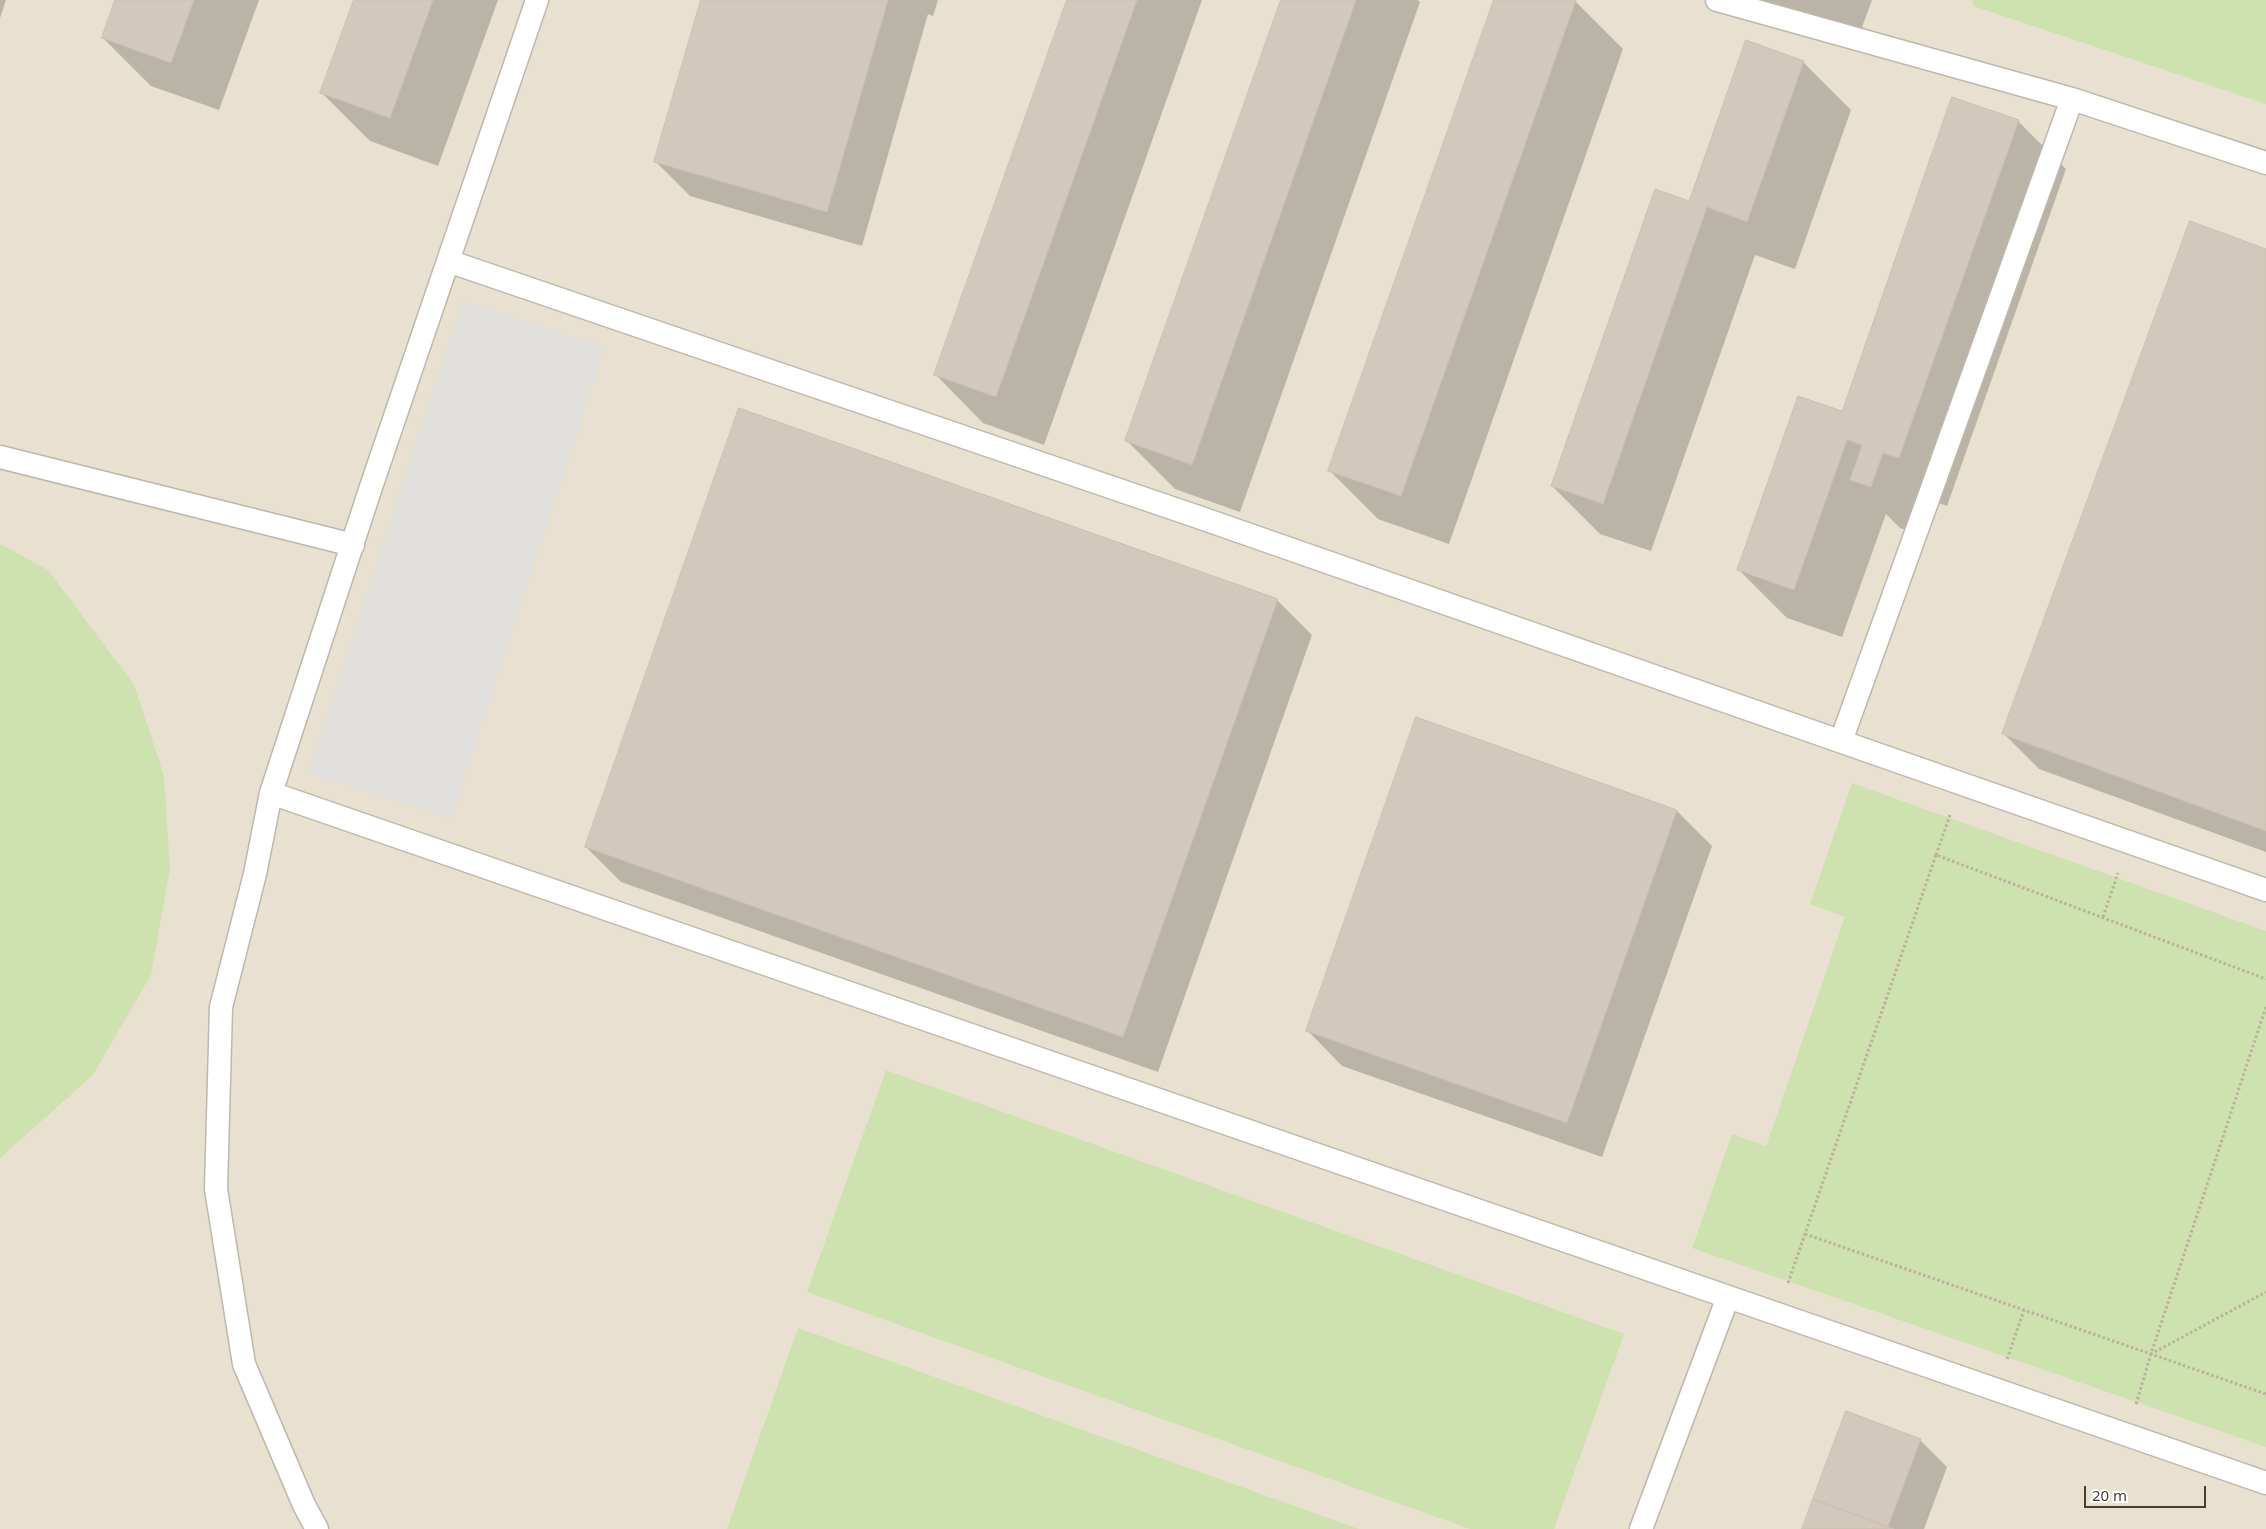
<!DOCTYPE html>
<html>
<head>
<meta charset="utf-8">
<style>
	body { margin:0 }
	#map { position:relative; width:2266px; height:1529px; overflow:hidden; background:#f1ede5; font-family:"Noto Sans",sans-serif }
	canvas { display:block }
	.scale { position:absolute; left:2084px; top:1486px; width:122px; height:22px; box-sizing:border-box; border:2px solid #433d35; border-top:0; padding-left:6px; font-size:15px; line-height:18px; white-space:nowrap; color:#433d35; -webkit-text-stroke:4px #fff; paint-order:stroke }
</style>
</head>
<body>
<div id="map">
<canvas width="2266" height="1529"></canvas>
<div class="scale">20 m</div>
</div>
<script>
const ctx = document.querySelector('canvas').getContext('2d');
ctx.lineJoin = 'round';
function fill(path, color) { ctx.fillStyle = color; ctx.fill(path, 'evenodd'); }
function stroke(path, color, width, dash) { ctx.strokeStyle = color; ctx.lineWidth = width; ctx.lineCap = dash ? 'butt' : 'round'; ctx.setLineDash(dash || []); ctx.stroke(path); }
fill(new Path2D(`
	M0 0H2266V1529H0Z`), '#e9e1d0');
fill(new Path2D(`
	M1972 0H2266V104L1973 6Z
	M0 544 48 570 134 685 164 776 170 869 151 975 93 1075 0 1158Z
	M1852 783 2266 931V1447L1692 1248 1732 1134 1766 1146 1845 917 1810 904Z
	M886 1070 1624 1334 1554 1529H1470L807 1292Z
	M798 1328 1359 1529H727Z`), '#cee2b0');
fill(new Path2D(`
	M463 300 605 347 451 819 308 773Z`), '#e2e0dd');
fill(new Path2D(`
	M0 0H6L0 18Z
	M117 0H259L219 110 151 86 103 38Z
	M356 0H498L438 166 370 141 322 93Z
	M702 0H938L933 16 928 14 862 246 690 196 656 162Z
	M1068 0H1202L1044 445 983 423 935 374Z
	M1282 0H1417L1420 2 1240 512 1175 489 1127 441Z
	M1496 0 1575 1 1623 49 1449 544 1378 519 1330 471Z
	M1755 0H1872L1858 38Z
	M1803 62 1851 110 1795 269 1755 255 1651 551 1600 534 1552 486 1690 203Z
	M2018 121 2066 169 1947 506 1931 500 1919 534 1900 528 1886 514 1842 637 1787 618 1739 570 1842 412Z
	M2266 251V852L2039 769 2004 734Z
	M1277 600 1312 635 1158 1072 621 882 586 847Z
	M1677 811 1712 846 1602 1157 1342 1066 1308 1031Z
	M1920 1440 1947 1467 1924 1529H1803Z`), '#0003');
const building = new Path2D(`
	M115 0H194L171 63 102 38Z
	M354 0H433L390 118 320 93Z
	M701 0H888L827 212 654 162Z
	M1067 0H1137L996 397 934 375Z
	M1281 0H1356L1192 465 1125 441Z
	M1494 0H1576L1401 496 1328 471Z
	M1746 40 1804 61 1747 222 1707 207 1603 504 1551 486 1655 189 1689 201Z
	M1952 97 2019 120 1899 458 1883 453 1871 487 1850 480 1862 445 1847 440 1794 590 1737 570 1798 396 1842 411Z
	M2190 221 2266 249V831L2002 734Z
	M739 408 1278 599 1123 1037 585 847Z
	M1416 717 1677 810 1567 1123 1306 1031Z
	M1846 1411 1921 1439 1888 1527 1813 1499Z
	M1813 1499 1888 1527 1894 1529H1802Z`);
fill(building, '#d2c8bb');
stroke(building, '#ccbfaf', 1);
const service = new Path2D(`
	M1717 0 2072 99 2266 163
	M448 261 1204 519 2266 890
	M0 457 353 545
	M1841 741 2072 99
	M271 793 2266 1483
	M317 1529 304 1505 244 1364 216 1189 221 1007 255 874 271 793 371 487 537 0
	M1641 1529 1728 1297`);
stroke(service, '#beb7ab', 25);
stroke(new Path2D(`
	M1936 855 1950 815
	M2103 917 2118 873
	M2266 1007 2151 1354 2266 1292
	M1805 1234 2266 1394
	M1788 1283 1936 855 2266 979
	M2007 1359 2024 1310
	M2136 1404 2151 1354`), '#bcaf9b', 3, [2.5, 2.5]);
stroke(service, '#fff', 22);
</script>
</body>
</html>
